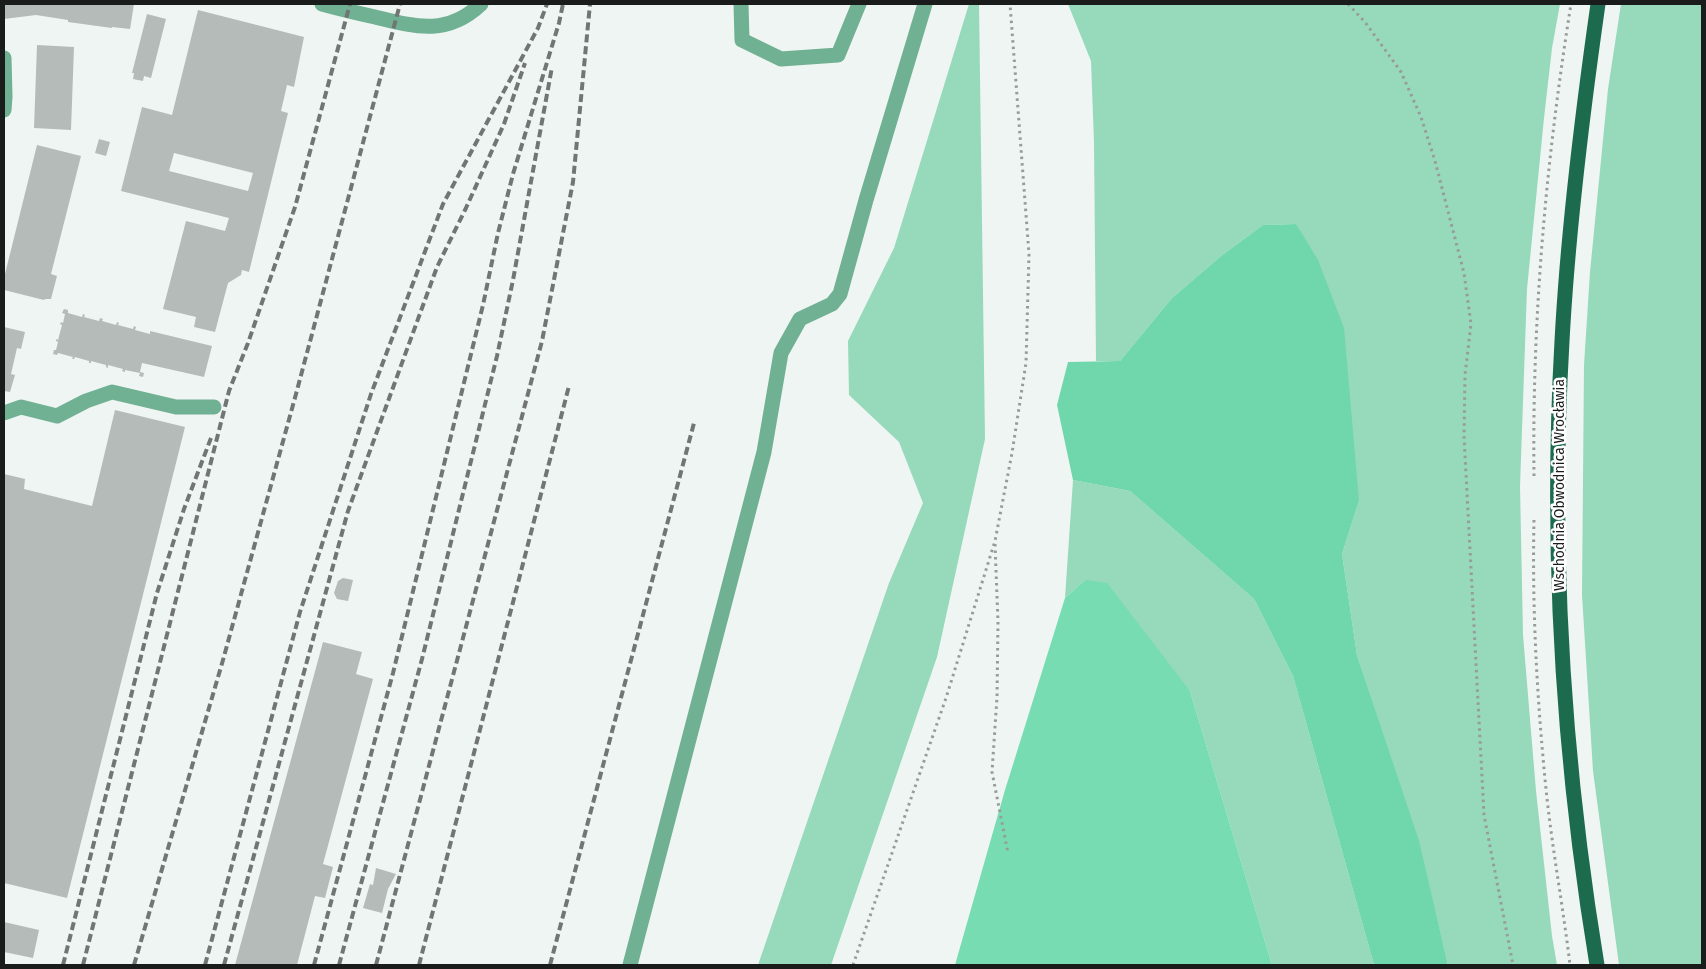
<!DOCTYPE html>
<html>
<head>
<meta charset="utf-8">
<style>
	body { margin:0 }
	#map { position:relative; width:1706px; height:969px; overflow:hidden; background:#eff5f2; font-family:"Fira Sans",sans-serif }
	canvas { display:block }
	.frame { position:absolute; inset:0; border:5px solid #1a1c1b; pointer-events:none }
</style>
</head>
<body>
<div id="map">
<canvas width="1706" height="969"></canvas>
<div class="frame"></div>
</div>
<script>
const ctx = document.querySelector('canvas').getContext('2d');
ctx.lineJoin = 'round';
function fill(path, color) { ctx.fillStyle = color; ctx.fill(path, 'evenodd'); }
function stroke(path, color, width, dash) { ctx.strokeStyle = color; ctx.lineWidth = width; ctx.lineCap = dash ? 'butt' : 'round'; ctx.setLineDash(dash || []); ctx.stroke(path); }
function write(font, color, halo, rows, align = 'center') {
  ctx.font = font + ' "Fira Sans",sans-serif'; ctx.lineWidth = 5; ctx.setLineDash([]); ctx.textBaseline = 'middle'; ctx.strokeStyle = halo; ctx.fillStyle = color; for (const [text, x, y, turn = 0] of rows) {
    ctx.save(); ctx.translate(x, y); ctx.rotate((+turn || 0) * Math.PI / 180); ctx.textAlign = isNaN(turn) ? turn : align; if (halo) ctx.strokeText(text, 0, 0); ctx.fillText(text, 0, 0); ctx.restore();
  }
}
fill(new Path2D(`
	M969 4H979L985 439 937 657 831 965H758L889 583 923 503 899 442 849 395 848 341 894 248Z
	M1068 4H1560L1552 48 1544 118 1527 289 1520 486 1523 635 1536 791 1552 936 1557 965H1448L1418 841 1357 655 1342 554 1359 501 1296 224 1263 225 1221 256 1172 298 1120 361H1096L1094 142 1091 61Z
	M1621 4H1702V965H1619L1593 771 1582 595 1584 365 1590 272 1608 89Z
	M1073 480 1130 491 1254 599 1293 676 1374 965H1272L1190 691 1085 580 1065 598Z`), '#96d9bb');
fill(new Path2D(`
	M1296 224 1318 260 1344 328 1359 501 1342 554 1357 655 1419 841 1448 965H1374L1293 676 1254 599 1130 491 1073 480 1057 405 1068 362 1120 361 1172 298 1221 256 1263 225Z`), '#70d6ab');
fill(new Path2D(`
	M1085 580 1107 583 1190 691 1272 965H955L1005 790 1065 598Z`), '#77dcb2');
fill(new Path2D(`
	M4 4H134L130 29 112 27V28L68 22V20L36 15 4 19Z
	M198 10 304 37 294 87 287 85 281 111 288 113 249 272 242 270 241 275 228 283 215 332 194 327 196 317 163 309 186 221 225 231 229 218 121 191 142 107 172 115ZM174 153 253 173 248 191 169 171Z
	M147 14 166 19 151 78 144 76 143 81 133 79 134 73H132Z
	M37 45 74 47 71 130 34 128Z
	M99 139 110 142 106 156 95 153Z
	M37 145 81 156 51 274 57 276 51 299H45L44 300 4 290V278Z
	M64 309 68 310V313L82 317 83 314 85 315 84 317 99 321 100 318 103 319 102 321 116 325 117 322 119 323 118 325 133 329 134 326 136 327 135 330 150 334V331L212 346 204 377 142 363 140 372 144 373 143 377 139 376 140 373 125 370V372L122 371 123 369 108 365V368L106 367V365L91 361V363H89V361L75 357 74 359H72L73 357 58 353 57 355 53 354 54 350H56L58 342 56 341V339L58 340 62 325 60 324 61 322 63 323 65 314 62 313Z
	M4 327 25 332 21 349 17 348 11 374 15 375 10 392 4 391Z
	M115 410 185 427 67 898 4 883V474L25 479 24 489 92 506Z
	M343 578 353 580 348 601 337 599 334 593 338 581Z
	M323 642 362 652 356 674 373 679 323 864 333 867 325 898 315 896 297 965H235Z
	M376 868 396 874 388 889 382 913 363 908 370 884 373 885Z
	M4 922 39 930 33 958 4 952Z`), '#b5bbb8');
stroke(new Path2D(`
	M1348 4 1365 22 1401 72 1421 117 1435 161 1464 273 1471 324 1465 375 1464 436 1484 815 1513 965
	M1534 476C1532 318 1546 160 1571 4
	M1534 520C1532 609 1537 699 1546 789 1552 848 1563 906 1570 965
	M995 544 998 622 997 697 992 772 1008 853
	M853 965 946 698 995 541 1012 453 1026 363 1029 254 1010 4`), '#979b99', 3, [2.5, 4]);
stroke(new Path2D(`
	M322 4C340 9 357 13 375 17 416 27 447 36 481 4
	M741 4 742 40 781 59 838 55 859 4
	M4 58 5 97 4 110
	M4 413 21 407 57 416 86 401 112 392 176 407H214
	M630 965 764 452 781 353 800 319 832 304 840 294 866 200 925 4`), '#70b093', 15);
stroke(new Path2D(`
	M1597 965C1563 760 1550 550 1562 341 1568 228 1582 116 1598 4`), '#1c6b4f', 15);
stroke(new Path2D(`
	M63 965 157 593 184 509 211 438
	M83 965 229 391 248 343 295 207 350 4
	M134 965 223 660 296 394 400 4
	M205 965 300 612 371 394 443 204 538 28 547 4
	M224 965 348 511 437 267 466 208 504 124 525 63
	M314 965 393 673 483 305 498 233 513 174 559 23 563 4
	M339 965 422 659 497 356 513 280 552 67
	M376 965 542 341 573 182 590 4
	M419 965 569 386
	M550 965 694 423`), '#717573', 4, [8, 4]);
write('14px', '#1a1c1b', '#fff', [
	["Wschodnia Obwodnica Wrocławia",1560,485,-90]
]);
</script>
</body>
</html>
